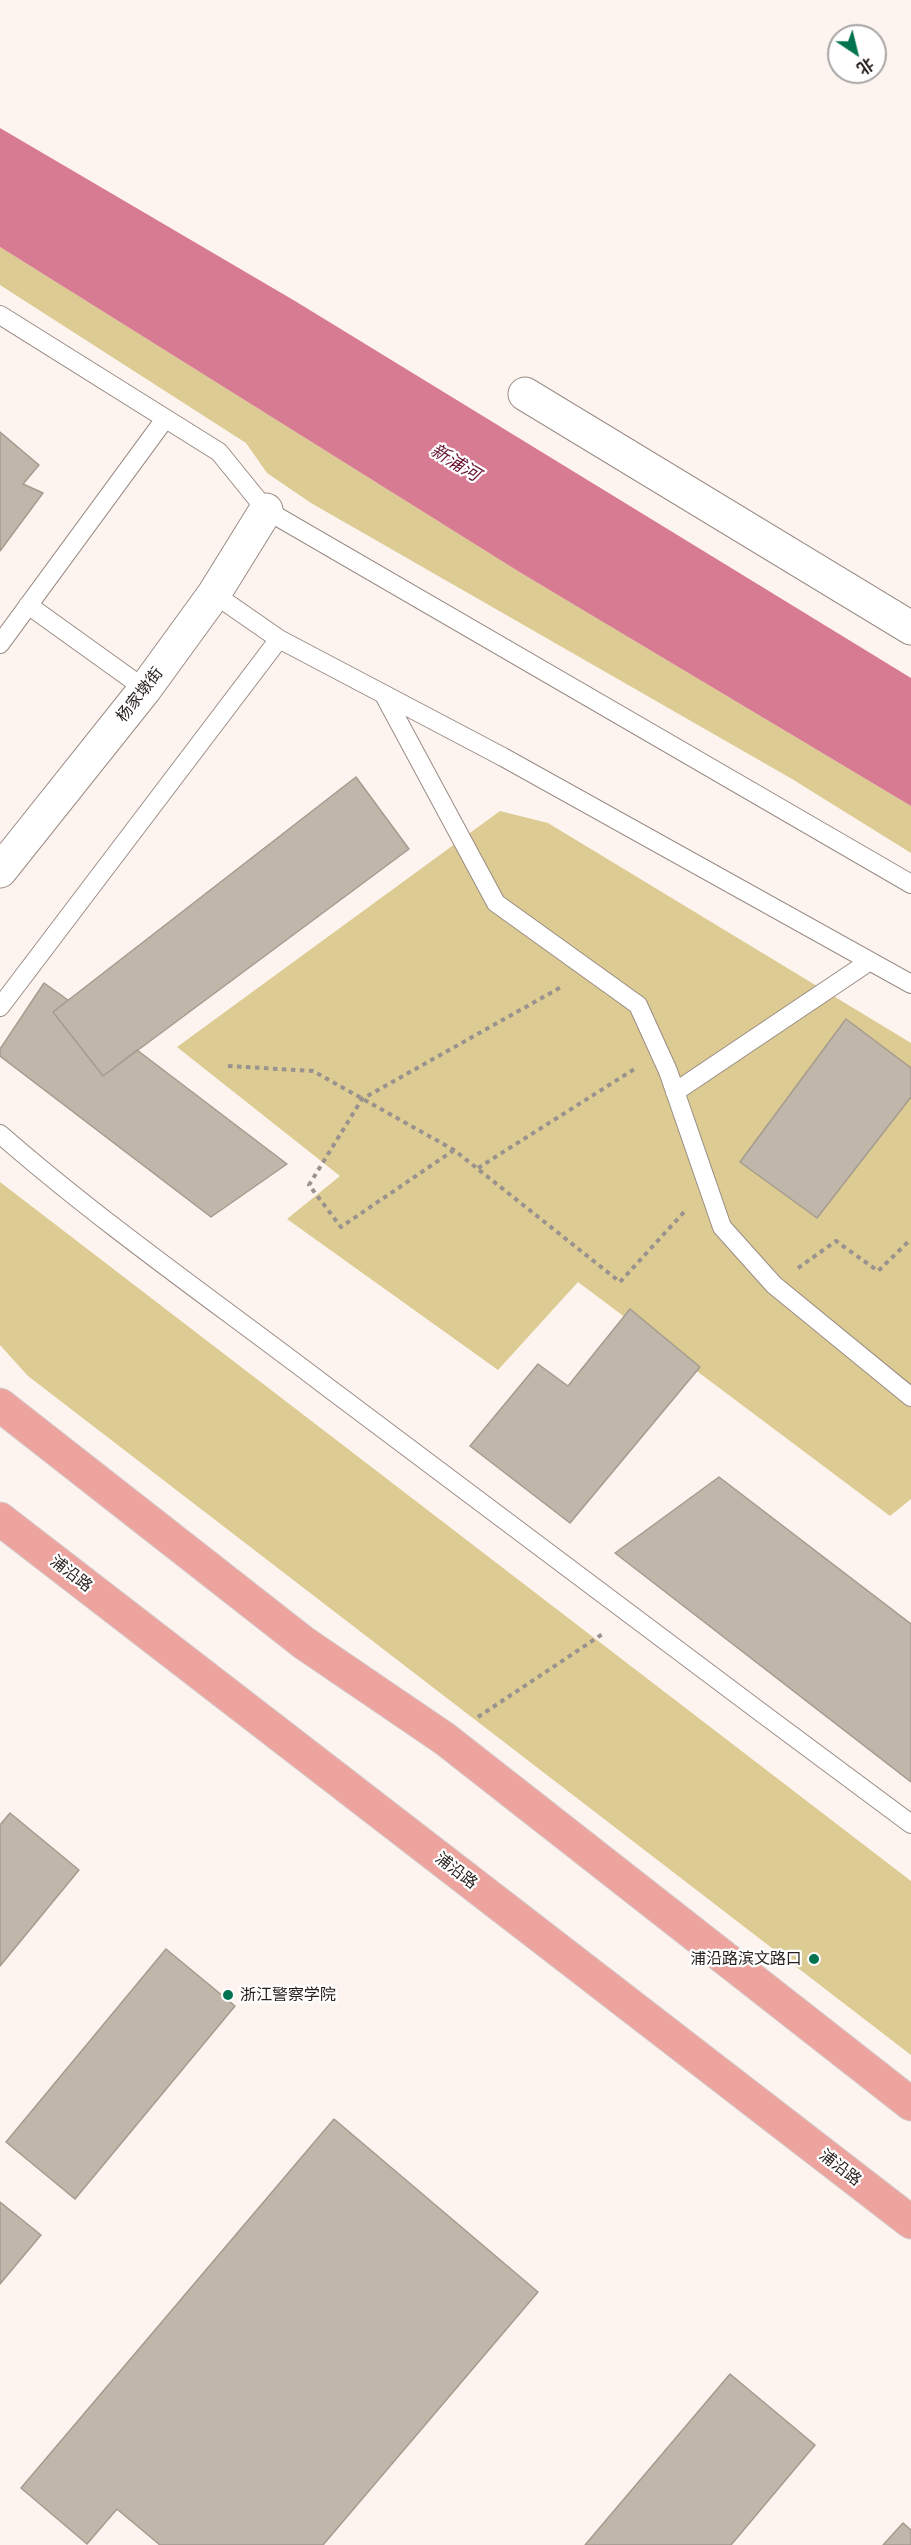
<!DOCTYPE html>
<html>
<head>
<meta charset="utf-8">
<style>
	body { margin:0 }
	#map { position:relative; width:911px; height:2545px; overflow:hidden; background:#fef4ef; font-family:Literata,"Noto Sans SC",serif }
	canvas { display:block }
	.north { position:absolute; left:827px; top:24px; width:60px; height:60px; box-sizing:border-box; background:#fff; border:2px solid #a8a5a4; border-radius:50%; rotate:145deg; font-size:16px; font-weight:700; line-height:24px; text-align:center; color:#251f1c }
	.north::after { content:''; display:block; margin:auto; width:21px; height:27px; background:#01734e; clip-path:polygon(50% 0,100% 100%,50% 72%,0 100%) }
</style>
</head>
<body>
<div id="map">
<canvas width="911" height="2545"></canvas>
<div class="north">北</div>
</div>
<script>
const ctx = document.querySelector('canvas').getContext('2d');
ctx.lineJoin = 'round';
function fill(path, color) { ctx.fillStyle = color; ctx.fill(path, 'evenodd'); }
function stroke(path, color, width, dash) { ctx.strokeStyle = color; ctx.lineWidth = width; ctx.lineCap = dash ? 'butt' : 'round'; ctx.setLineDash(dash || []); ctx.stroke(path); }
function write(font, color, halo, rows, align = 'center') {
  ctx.font = font + ' Literata,"Noto Sans SC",serif'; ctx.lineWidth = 4.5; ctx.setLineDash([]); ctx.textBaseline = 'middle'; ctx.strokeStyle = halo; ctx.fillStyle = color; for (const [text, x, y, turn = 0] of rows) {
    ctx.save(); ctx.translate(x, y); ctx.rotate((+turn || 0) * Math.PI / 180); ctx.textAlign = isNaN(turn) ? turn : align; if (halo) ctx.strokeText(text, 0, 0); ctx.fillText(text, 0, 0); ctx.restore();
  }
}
fill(new Path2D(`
	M0 247 521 573 911 806V853L792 779 311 503 267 473 246 443 0 285Z
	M500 811 548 823 911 1043V1499L890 1516 578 1282 498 1370 287 1219 340 1176 177 1047Z
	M0 1182 911 1881V2055L28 1376 0 1345Z`), '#dccb92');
fill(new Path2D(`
	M0 128 295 301 911 678V806L521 573 0 247Z`), '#d77b93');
const building = new Path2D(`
	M0 432 39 465 23 484 43 493 0 551Z
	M356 777 409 849 103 1076 53 1012Z
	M44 983 68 1000 53 1012 103 1076 137 1050 287 1164 211 1217 0 1056V1049Z
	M846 1019 911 1068V1097L817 1218 740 1162Z
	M630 1309 700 1367 570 1523 470 1446 538 1364 568 1386Z
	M719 1477 911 1624V1782L615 1553Z
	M10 1813 79 1870 0 1966V1825Z
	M166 1949 235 2006 75 2199 6 2142Z
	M334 2119 538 2292 323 2545H160L117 2509 87 2544 21 2488Z
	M0 2202 41 2235 0 2284Z
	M730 2374 815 2445 731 2545H585Z
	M903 2523 911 2530V2545H883Z`);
fill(building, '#c1b6aa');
stroke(building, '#a59b8f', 1.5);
const service = new Path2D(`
	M0 315 219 452 266 510 911 884
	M214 594 279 639 503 757 911 984
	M28 605 145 689
	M0 644 165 419
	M384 695 496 903 638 1005 668 1071 722 1227 774 1285 911 1397
	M0 1007 279 639
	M675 1092 870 961
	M0 1134C102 1223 214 1301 322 1383 518 1531 714 1678 911 1824`);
const minor = new Path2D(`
	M525 394 911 628
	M0 871 145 689 214 594 266 510`);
const primary = new Path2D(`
	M0 1405 304 1643 445 1739 911 2104
	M0 1519 911 2222`);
stroke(service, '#9a8c84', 20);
stroke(minor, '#9a8c84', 35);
stroke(primary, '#d3d2d2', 35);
stroke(new Path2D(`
	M228 1066 313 1071 454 1150 620 1282 685 1211
	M454 1150 341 1227 309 1185 362 1099 563 986
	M478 1168 636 1068
	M798 1268 836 1241 878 1271 909 1241 911 1243
	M478 1717 604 1633`), '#9a928e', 4, [4.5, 4.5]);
stroke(service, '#fff', 18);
stroke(minor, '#fff', 33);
stroke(primary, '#eea49e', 33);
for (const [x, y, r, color] of [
	[814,1959,6,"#01734e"],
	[228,1995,6,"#01734e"]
]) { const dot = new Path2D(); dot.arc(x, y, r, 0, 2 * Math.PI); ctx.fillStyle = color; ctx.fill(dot); stroke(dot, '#fff', 2); }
write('16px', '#251f1c', '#fff', [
	["杨家墩街",140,695,-52],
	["浦沿路",71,1574,38],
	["浦沿路",456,1871,38],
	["浦沿路",840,2168,38]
]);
write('16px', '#251f1c', '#fff', [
	["浦沿路滨文路口",802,1959],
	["浙江警察学院",240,1995,"left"]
], 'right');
write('italic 18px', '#661331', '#fff', [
	["新浦河",455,463,31]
]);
</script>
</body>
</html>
